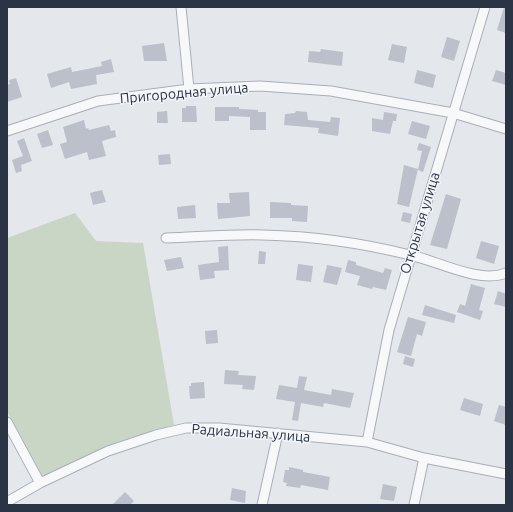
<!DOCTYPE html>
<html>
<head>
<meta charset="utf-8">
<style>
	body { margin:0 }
	#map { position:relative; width:513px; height:512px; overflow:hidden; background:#e4e7ec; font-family:Ubuntu,sans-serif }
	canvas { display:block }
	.frame { position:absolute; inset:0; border:8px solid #2b3445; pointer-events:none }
</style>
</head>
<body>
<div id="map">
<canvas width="513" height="512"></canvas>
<div class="frame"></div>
</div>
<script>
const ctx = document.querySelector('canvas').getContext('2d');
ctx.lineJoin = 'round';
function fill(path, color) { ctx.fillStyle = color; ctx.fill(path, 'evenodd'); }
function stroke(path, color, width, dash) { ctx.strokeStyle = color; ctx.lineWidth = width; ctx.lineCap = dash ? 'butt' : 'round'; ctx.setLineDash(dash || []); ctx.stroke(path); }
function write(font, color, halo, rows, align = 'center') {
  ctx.font = font + ' Ubuntu,sans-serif'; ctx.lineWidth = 3; ctx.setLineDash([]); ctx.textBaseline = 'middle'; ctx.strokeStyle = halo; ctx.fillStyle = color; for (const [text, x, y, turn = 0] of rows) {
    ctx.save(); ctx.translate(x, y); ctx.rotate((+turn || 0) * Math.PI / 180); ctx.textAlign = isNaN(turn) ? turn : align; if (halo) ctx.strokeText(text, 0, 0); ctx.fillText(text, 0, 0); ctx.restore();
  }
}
fill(new Path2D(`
	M75 213 96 241 143 243 174 425 118 442 41 477 7 411V238Z`), '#c9d6c5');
fill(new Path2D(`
	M504 7H506V33L497 30Z
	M447 37 460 41 454 61 441 57Z
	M164 43 167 61H144L142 46Z
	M392 44 407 47 404 63 388 60Z
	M321 49 343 52 342 66 308 62 309 51 320 52Z
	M111 59 114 72 96 75 97 84 71 89 69 82 51 88 47 74 71 67 72 72 102 66 101 62Z
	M417 70 436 75 433 88 414 83Z
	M496 70 506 73V85L492 81Z
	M16 78 22 97 7 102V85L10 84 9 80Z
	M186 106H196L197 122H182V108H186Z
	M215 107H239V109L258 110V112H266V130H250V117L229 116V121H215Z
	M167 111 168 123H157V112Z
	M296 111 307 112 308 120 330 122 331 117 340 118 338 136 318 133 319 128 284 125 285 114 295 113Z
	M384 112 397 114 396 121H393L390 134 372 131V118L383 120Z
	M84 120 86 129 88 128 89 130 109 125 111 131 115 130 116 137 102 141 106 156 89 160 87 152 65 159 60 144 67 142 63 127Z
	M412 121 430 126 426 139 408 134Z
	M48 130 53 145 42 148 37 134Z
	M24 138 32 161 21 165 22 171 16 173 12 160 23 156 17 141Z
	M419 143 431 147 423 172 418 170 422 151 417 150Z
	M170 154 171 164 159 165 158 155Z
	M404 165 418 169 409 207 397 204Z
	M102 190 106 202 93 205 90 193Z
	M249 192 250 216 218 219 217 203H230L229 193Z
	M446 194 461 199 447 249 430 245Z
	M270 202 291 203V205L308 206 307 222 292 221V218H270Z
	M195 205 196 218 178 219 177 207Z
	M403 212 412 214 410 223 401 221Z
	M481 241 499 246 494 264 476 258Z
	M228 246 229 270 214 271 215 278 200 280 198 265 219 262 218 247Z
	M259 251 266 252 265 264H258Z
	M181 257 184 268 167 271 164 260Z
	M348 260 356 262V265L383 273 385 268 392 270 386 290 373 287 372 289 357 285 360 276 345 272Z
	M298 264 313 266 311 282 296 280Z
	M327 265 342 268 337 285 323 282Z
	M471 284 485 288 479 310 483 311 480 320 457 312 460 304 465 306Z
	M498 291 506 294V307L494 304Z
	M425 305 456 315 454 323 422 315Z
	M408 317 426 322 422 336 417 334 411 356 397 352Z
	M217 330 218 343 206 344 205 331Z
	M405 356 415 359 413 367 403 364Z
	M225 370 239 371 238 375 256 376 254 390 242 389 243 385 224 384Z
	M299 376 307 377 304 390 331 395 332 389 354 393 350 408 324 403 323 407 301 403 298 421 292 420 295 402 276 399 279 385 297 388Z
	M204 382 205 398 190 399 189 386H191V383Z
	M464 398 483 404 480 416 460 410Z
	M499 405 506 407V425L494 421Z
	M289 467 303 470V472L330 477 328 490 301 485 300 488 286 486 287 483 283 482 285 470H289Z
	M383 484 397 487 394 501 380 499Z
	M232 488 246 491 245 503 230 500Z
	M125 492 134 501 130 505H112Z`), '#bbc0ca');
const street = new Path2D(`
	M181 7 189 89
	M7 131 98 101 189 89 260 86 331 91 453 113 506 129
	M166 238C198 237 231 234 263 235 312 236 362 243 410 255 438 261 479 284 506 273
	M7 422 40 483
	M367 442 389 330 485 7
	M7 502 40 483 108 451 156 435 186 428H219L367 442 424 458 506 474
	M262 505 278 433
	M414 505 424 458`);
stroke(street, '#a9aeb7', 11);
stroke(street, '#f7f8fa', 9);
write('14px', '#2b3445', '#f4f6f9', [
	["Пригородная улица",184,93,-5],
	["Открытая улица",420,223,-73],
	["Радиальная улица",251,433,4]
]);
</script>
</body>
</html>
